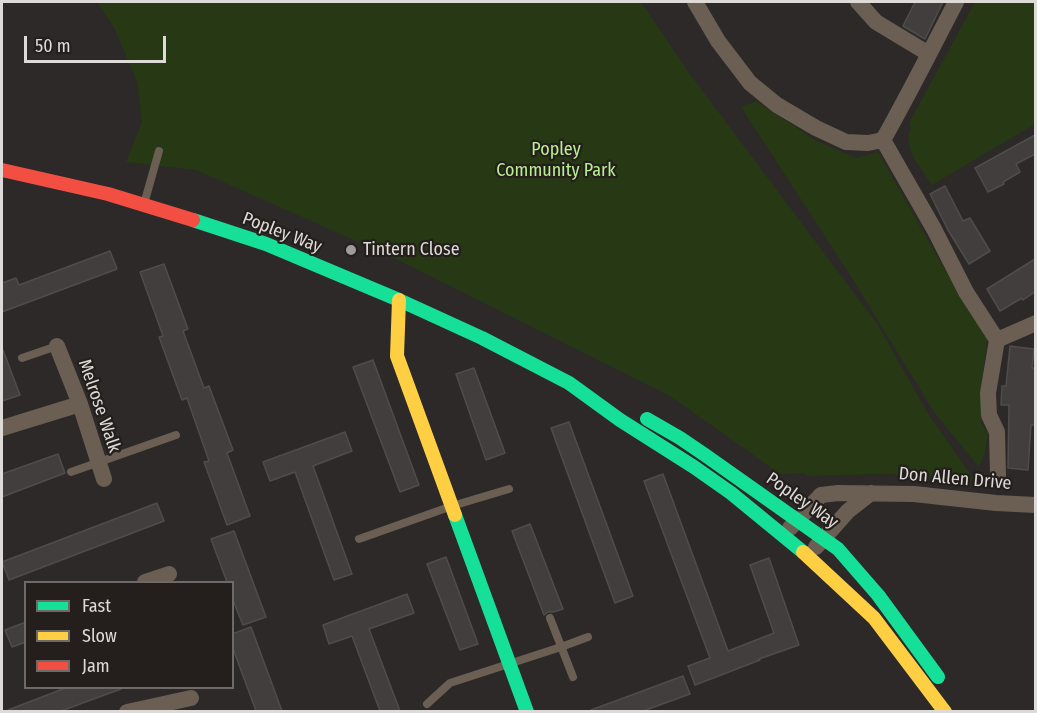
<!DOCTYPE html>
<html>
<head>
<meta charset="utf-8">
<style>
	body { margin:0 }
	#map { position:relative; width:1037px; height:713px; overflow:hidden; background:#2c2928; font-family:"Fira Sans Condensed",sans-serif }
	canvas { display:block }
	.frame { position:absolute; inset:0; border:3px solid #dddad8; pointer-events:none }
	.legend { position:absolute; left:24px; top:581px; width:210px; height:108px; box-sizing:border-box; background:#241f1c; border:2px solid #6e6a67; margin:0; padding:8px 10px; list-style:none; font-size:18px; color:#dddad8 }
	.legend li { display:flex; align-items:center; gap:12px; height:30px }
	.legend b { width:30px; border:2px solid #6e6a67 }
	.scale { position:absolute; left:24px; top:36px; width:142px; height:27px; box-sizing:border-box; border:3px solid #dddad8; border-top:0; padding-left:8px; font-size:18px; line-height:21px; white-space:nowrap; color:#dddad8; -webkit-text-stroke:4px #241f1c; paint-order:stroke }
</style>
</head>
<body>
<div id="map">
<canvas width="1037" height="713"></canvas>
<div class="frame"></div>
<ul class="legend">
<li><b style="height:8px;background:#16e098"></b>Fast</li>
<li><b style="height:8px;background:#ffcf43"></b>Slow</li>
<li><b style="height:8px;background:#f24e42"></b>Jam</li>
</ul>
<div class="scale">50 m</div>
</div>
<script>
const ctx = document.querySelector('canvas').getContext('2d');
ctx.lineJoin = 'round';
function fill(path, color) { ctx.fillStyle = color; ctx.fill(path, 'evenodd'); }
function stroke(path, color, width, dash) { ctx.strokeStyle = color; ctx.lineWidth = width; ctx.lineCap = dash ? 'butt' : 'round'; ctx.setLineDash(dash || []); ctx.stroke(path); }
function write(font, color, halo, rows, align = 'center') {
  ctx.font = font + ' "Fira Sans Condensed",sans-serif'; ctx.lineWidth = 4.5; ctx.setLineDash([]); ctx.textBaseline = 'middle'; ctx.strokeStyle = halo; ctx.fillStyle = color; for (const [text, x, y, turn = 0] of rows) {
    ctx.save(); ctx.translate(x, y); ctx.rotate((+turn || 0) * Math.PI / 180); ctx.textAlign = isNaN(turn) ? turn : align; if (halo) ctx.strokeText(text, 0, 0); ctx.fillText(text, 0, 0); ctx.restore();
  }
}
fill(new Path2D(`
	M97 2H641L690 74 878 325 927 412 975 481 903 476 890 474 807 476 804 473 780 474 670 396 392 257 196 170 126 162 142 122 137 81 114 28Z
	M975 2H1035V124L932 185C922 169 901 147 911 128L909 123Z
	M756 101 815 140 856 158 878 152 938 258 987 339 981 390V423L988 433 985 452 979 467 934 412 850 275 741 107Z`), '#263914');
const building = new Path2D(`
	M915 2H943L925 39 903 26Z
	M1035 135V154L1016 164 1020 172 1003 182 1004 184 988 192 975 168Z
	M945 186 963 221 970 218 990 251 969 264 948 230 930 194Z
	M110 251 117 269 2 312V283L16 278 19 285Z
	M1035 259V292L1023 300 1022 298 1000 311 987 289Z
	M164 264 188 329 183 331 204 388 209 386 233 450 227 453 250 516 227 525 204 462 209 461 187 398 182 400 159 337 163 336 140 272Z
	M1010 346 1034 349 1032 368H1035V425H1031L1028 470 1008 468 1009 405H1001L1002 386H1006Z
	M3 350 20 395 2 401V351Z
	M373 360 419 485 400 492 353 367Z
	M474 368 505 453 486 460 456 374Z
	M569 422 633 596 615 603 551 428Z
	M345 432 352 451 313 466 352 574 334 580 295 472 270 481 263 462Z
	M58 454 65 473 2 497V474Z
	M663 474 728 651 774 633 750 565 769 558 799 645 759 659 760 660 695 685 688 666 710 658 644 481Z
	M157 503 164 521 9 580 2 562Z
	M530 524 563 609 553 612H548L544 615 512 531Z
	M234 531 266 617 243 625 232 598V582H227L211 539Z
	M446 557 478 644 460 650 427 564Z
	M407 594 414 613 369 629 400 711H380L352 636 329 644 323 625Z
	M26 622V642L12 647 5 630Z
	M251 627 282 711H256L232 646V634Z
	M683 676 690 694 643 711H592L591 710Z
	M68 687H121V689L61 711H8V710Z`);
fill(building, '#413e3d');
stroke(building, '#4f4d4c', 1.5);
stroke(new Path2D(`
	M144 204 159 151
	M22 358 57 346
	M71 472 176 435
	M359 539 452 506 509 489
	M550 618 573 677
	M427 704 450 683 561 647 588 637`), '#6a5f52', 8);
stroke(new Path2D(`
	M695 2 718 41 750 83 777 105 816 128 846 142 868 143 883 140
	M858 2 876 22 929 54
	M883 140 934 229 966 292 997 340 988 393 989 415 997 432 998 475
	M883 140C909 94 932 48 956 2
	M997 340 1036 323
	M57 346 80 404 104 479
	M2 428 80 404
	M790 528 821 495 838 493 914 494 996 503 1036 505
	M816 547 848 511 871 493
	M145 582 169 574
	M127 712 191 698`), '#6a5f52', 16);
stroke(new Path2D(`
	M193 220 266 244 399 300 482 338 569 383 620 420 694 467 731 493 803 552
	M647 419 680 438 705 455 838 549 878 595 938 677
	M455 515 527 712`), '#16e098', 14);
stroke(new Path2D(`
	M399 300 397 356 455 515
	M803 552 874 618 945 712`), '#ffcf43', 14);
stroke(new Path2D(`
	M2 170 108 194 193 220`), '#f24e42', 14);
for (const [x, y, r, color] of [
	[351,250,6,"#9f9c9a"]
]) { const dot = new Path2D(); dot.arc(x, y, r, 0, 2 * Math.PI); ctx.fillStyle = color; ctx.fill(dot); stroke(dot, '#241f1c', 2); }
write('18px', '#b8ef8f', '#241f1c', [
	["Popley",556,150],
	["Community Park",556,171]
]);
write('18px', '#dddad8', '#241f1c', [
	["Popley Way",282,233,21],
	["Melrose Walk",99,406,71],
	["Don Allen Drive",955,479,5],
	["Popley Way",802,501,35]
]);
write('18px', '#dddad8', '#241f1c', [
	["Tintern Close",363,250]
], 'left');
</script>
</body>
</html>
